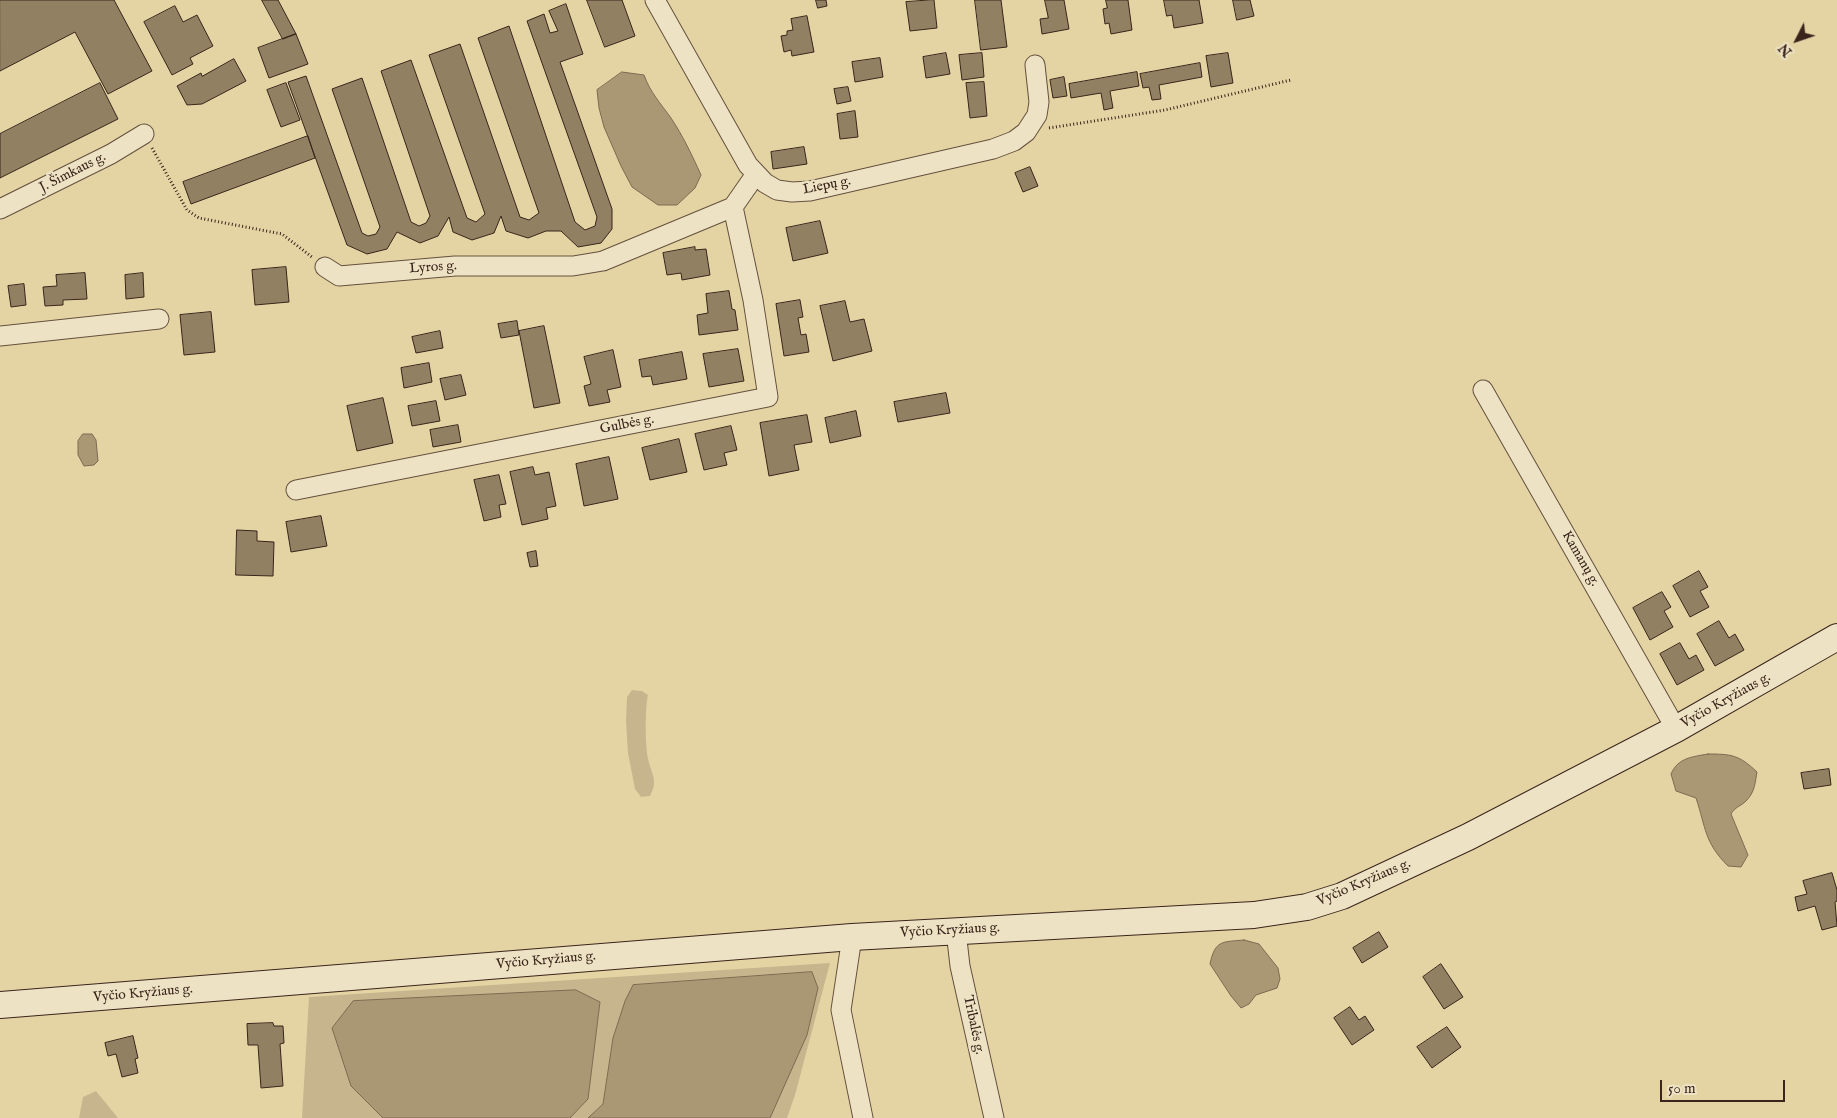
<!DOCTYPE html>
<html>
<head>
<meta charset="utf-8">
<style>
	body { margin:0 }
	#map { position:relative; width:1837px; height:1118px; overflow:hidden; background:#e4d4a4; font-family:"IM FELL English",serif }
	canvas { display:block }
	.north { position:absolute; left:1772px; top:15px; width:50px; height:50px; -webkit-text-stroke:4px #ede3c4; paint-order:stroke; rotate:229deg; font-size:14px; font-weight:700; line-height:20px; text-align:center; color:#3a241b }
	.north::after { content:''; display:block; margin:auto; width:18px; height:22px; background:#3a241b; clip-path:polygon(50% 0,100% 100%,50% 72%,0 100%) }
	.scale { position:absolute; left:1660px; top:1080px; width:125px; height:22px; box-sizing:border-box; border:2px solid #3a241b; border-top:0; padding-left:6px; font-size:15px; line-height:18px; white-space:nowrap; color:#3a241b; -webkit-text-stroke:4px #ede3c4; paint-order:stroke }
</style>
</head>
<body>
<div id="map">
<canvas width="1837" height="1118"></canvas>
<div class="north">N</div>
<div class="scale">50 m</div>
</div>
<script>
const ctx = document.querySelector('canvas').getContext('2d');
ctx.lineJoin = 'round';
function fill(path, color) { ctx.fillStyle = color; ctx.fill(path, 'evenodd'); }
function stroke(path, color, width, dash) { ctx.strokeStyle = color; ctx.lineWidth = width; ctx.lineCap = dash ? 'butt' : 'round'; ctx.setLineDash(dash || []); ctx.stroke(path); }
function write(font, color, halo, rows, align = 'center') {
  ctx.font = font + ' "IM FELL English",serif'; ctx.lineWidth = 4.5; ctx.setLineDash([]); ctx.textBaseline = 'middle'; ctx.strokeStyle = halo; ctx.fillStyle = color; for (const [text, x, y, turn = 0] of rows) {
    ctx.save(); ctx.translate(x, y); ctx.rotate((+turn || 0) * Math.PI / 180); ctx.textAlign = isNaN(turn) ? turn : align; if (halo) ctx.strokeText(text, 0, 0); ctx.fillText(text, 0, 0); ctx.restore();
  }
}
fill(new Path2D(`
	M632 690 642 691 648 695C645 707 645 746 648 758 651 775 659 779 650 796L641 797 635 789 628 753 626 721 627 697Z
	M830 963 795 1095 787 1118H770L781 1091 625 1001 613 1038 603 1104 588 1118H570L588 1099 600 1002 576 990 375 1109 383 1118H302L309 997Z
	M96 1091 118 1118H79L83 1097Z`), '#c7b68d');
const water = new Path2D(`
	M622 72 644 75C650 92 661 104 671 118 683 136 692 155 701 175L695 188 677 205H658L632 187 621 166 604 127 599 108 597 90Z
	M83 434H92L96 440 98 461 94 465 84 466 78 455V441Z
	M1708 754C1732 754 1739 755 1757 772 1755 783 1755 792 1746 801 1741 806 1735 807 1731 814L1748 855 1741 867 1728 866C1704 842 1706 828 1696 798L1676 791 1671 774C1678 758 1691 757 1708 754Z
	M1244 940 1259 944 1278 968 1280 979 1277 988 1256 995 1249 1004 1241 1008 1231 996 1210 964C1215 940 1222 942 1244 940Z
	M812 972 818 988 807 1035 770 1118H588L603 1104 613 1038 625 1001 633 985Z
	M576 990 600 1002 588 1099 570 1118H383L351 1086 332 1028 353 1001Z`);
fill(water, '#aa9875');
stroke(water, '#7d6a51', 1);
const building = new Path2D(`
	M0 0H114L152 71 108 94 75 32 0 71Z
	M262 0H278L296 34 283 39Z
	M587 0H622L635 36 605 47Z
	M816 0H826L827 6 818 8Z
	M934 0 937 28 910 31 906 2Z
	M975 0H1001L1007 47 981 50Z
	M1045 0H1064L1069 29 1042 34 1040 19 1048 18Z
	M1106 0H1128L1132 30 1111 34 1109 23 1105 24 1103 9 1107 8Z
	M1164 0H1199L1203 23 1174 28 1172 15 1167 16Z
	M1233 0H1250L1254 16 1237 20Z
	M566 4 583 54 560 62 612 209V229L601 243 578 247 561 231H546L528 238 506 231 501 216 494 233 472 240 453 232 449 217 438 236 420 243 397 232 387 249 367 254 347 245 288 82 306 76 362 233 368 236 376 234 380 227 332 89 362 78 411 222 419 226 426 223 430 216 381 71 411 60 467 218 476 222 485 214 429 55 460 44 520 217 529 220 539 213 478 38 509 26 575 222 585 230 595 226 597 217 527 21 544 14 550 33 558 31 549 11Z
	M175 6 183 22 197 15 213 46 190 58 193 64 172 75 144 22Z
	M807 16 814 52 792 56 791 50 784 52 781 36 787 35V31L793 30 791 19Z
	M296 34 308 64 269 78 258 48Z
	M946 53 950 74 926 78 923 57Z
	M982 53 984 77 962 80 959 55Z
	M1228 53 1233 83 1211 87 1206 56Z
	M880 58 883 77 855 82 852 62Z
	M234 59 246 81 202 104 187 105 177 86 201 73 202 76Z
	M1200 63 1202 77 1159 85 1161 99 1152 100 1149 87 1143 88 1140 74Z
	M1137 72 1139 86 1110 91 1113 108 1104 110 1101 93 1071 98 1069 84Z
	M1064 77 1067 96 1053 98 1050 80Z
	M984 82 987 116 970 118 966 83Z
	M100 83 118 119 0 178V134Z
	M286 83 300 120 281 127 267 90Z
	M848 87 851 101 837 104 834 89Z
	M855 111 858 137 840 139 837 114Z
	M308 136 315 158 191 204 183 182Z
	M804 147 807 164 773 169 771 152Z
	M1030 167 1038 186 1023 192 1015 173Z
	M820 221 828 253 793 261 786 228Z
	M695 247V250L706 249 710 275 682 280 681 273 667 275 663 253Z
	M286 267 289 302 255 305 252 270Z
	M85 273 87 299 63 300V305L45 306 43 287 57 286 56 275Z
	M143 273 144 297 126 299 125 275Z
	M24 284 26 305 11 307 8 286Z
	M729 291 732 309 735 310 738 330 699 335 697 315 708 313 706 294Z
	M800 300 803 317 798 318 801 335 806 334 809 352 784 356 776 304Z
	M845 301 850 322 864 319 872 351 833 361 820 306Z
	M211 312 215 352 184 355 180 315Z
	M517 321 519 335 501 338 498 324Z
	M544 326 560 403 534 408 519 331Z
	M440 331 443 348 416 353 412 337Z
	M738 349 744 381 709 387 703 354Z
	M613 350 621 387 607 390 610 402 589 406 584 386 591 384 584 357Z
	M682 352 687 379 653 385 651 376 642 377 639 360Z
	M429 363 432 382 404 388 401 368Z
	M461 375 466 395 445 400 440 379Z
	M946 393 950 413 898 422 894 402Z
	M383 398 393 443 357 451 347 406Z
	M436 401 440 421 412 426 408 406Z
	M856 411 861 436 830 443 825 418Z
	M807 415 812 442 794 445 799 470 769 476 760 423Z
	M458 425 461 442 433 447 430 430Z
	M731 426 737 450 724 453 727 465 704 470 695 434Z
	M679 439 687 472 650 480 642 448Z
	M609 457 618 499 584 506 576 464Z
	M533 467 535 475 549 472 556 506 546 508 548 519 522 525 510 472Z
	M499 475 506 504 499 505 501 517 484 521 474 480Z
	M321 516 327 546 291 552 286 522Z
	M237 530 257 531V541L274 542 273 576 236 575Z
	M536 551 538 566 530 567 527 553Z
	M1699 571 1708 587 1700 591 1709 607 1690 617 1673 586Z
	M1662 592 1671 607 1664 611 1673 627 1650 640 1633 608Z
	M1719 621 1729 638 1735 634 1744 650 1715 666 1697 634Z
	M1680 643 1689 659 1696 655 1704 670 1677 685 1660 654Z
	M1829 769 1831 785 1804 789 1801 773Z
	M1832 873 1837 890V901L1835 902 1837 926 1822 930 1815 906 1798 911 1795 897 1807 894 1803 881Z
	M1379 932 1388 947 1362 963 1353 948Z
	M1441 964 1463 997 1444 1009 1423 977Z
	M1350 1007 1359 1020 1365 1016 1374 1030 1352 1045 1334 1018Z
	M273 1023 274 1026H283L284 1043 280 1044 283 1086 261 1088 258 1045H248L247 1024Z
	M1447 1027 1461 1047 1432 1068 1417 1047Z
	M133 1036 138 1058 135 1059 138 1073 122 1077 116 1054 108 1056 105 1043Z`);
fill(building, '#928062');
stroke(building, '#3a241b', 1);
const street = new Path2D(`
	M655 0 748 165 765 183 777 190 792 192 810 191 993 149 1014 141 1026 132 1037 115 1039 102 1035 65
	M0 209 111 154 144 134
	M325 267 339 276 455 266H573L603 261 733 207 756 174
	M0 336 159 319
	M1483 390 1676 729
	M296 490 768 397 753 300 733 207
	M956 931 960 966 994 1118
	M852 937 841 1010 863 1118`);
const secondary = new Path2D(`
	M0 1005 852 937 1254 915 1307 907 1342 896 1468 837 1676 729 1837 637`);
stroke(street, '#64503d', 21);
stroke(secondary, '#3a241b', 28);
stroke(new Path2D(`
	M1049 128 1165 110 1291 80
	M152 148 187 210 199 218 282 234 312 257`), '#3a241b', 3, [1, 2.5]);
stroke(street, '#ede3c4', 19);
stroke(secondary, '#ede3c4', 26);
write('14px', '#3a241b', '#ede3c4', [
	["J. Šimkaus g.",73,173,-27],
	["Liepų g.",827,186,-11],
	["Lyros g.",433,268,-4],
	["Gulbės g.",627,425,-11],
	["Kamanų g.",1580,559,60],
	["Vyčio Kryžiaus g.",1726,701,-29],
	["Vyčio Kryžiaus g.",1364,883,-23],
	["Vyčio Kryžiaus g.",950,931,-3],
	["Vyčio Kryžiaus g.",546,961,-5],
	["Vyčio Kryžiaus g.",143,994,-5],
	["Tribalės g.",973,1025,78]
]);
</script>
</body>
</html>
